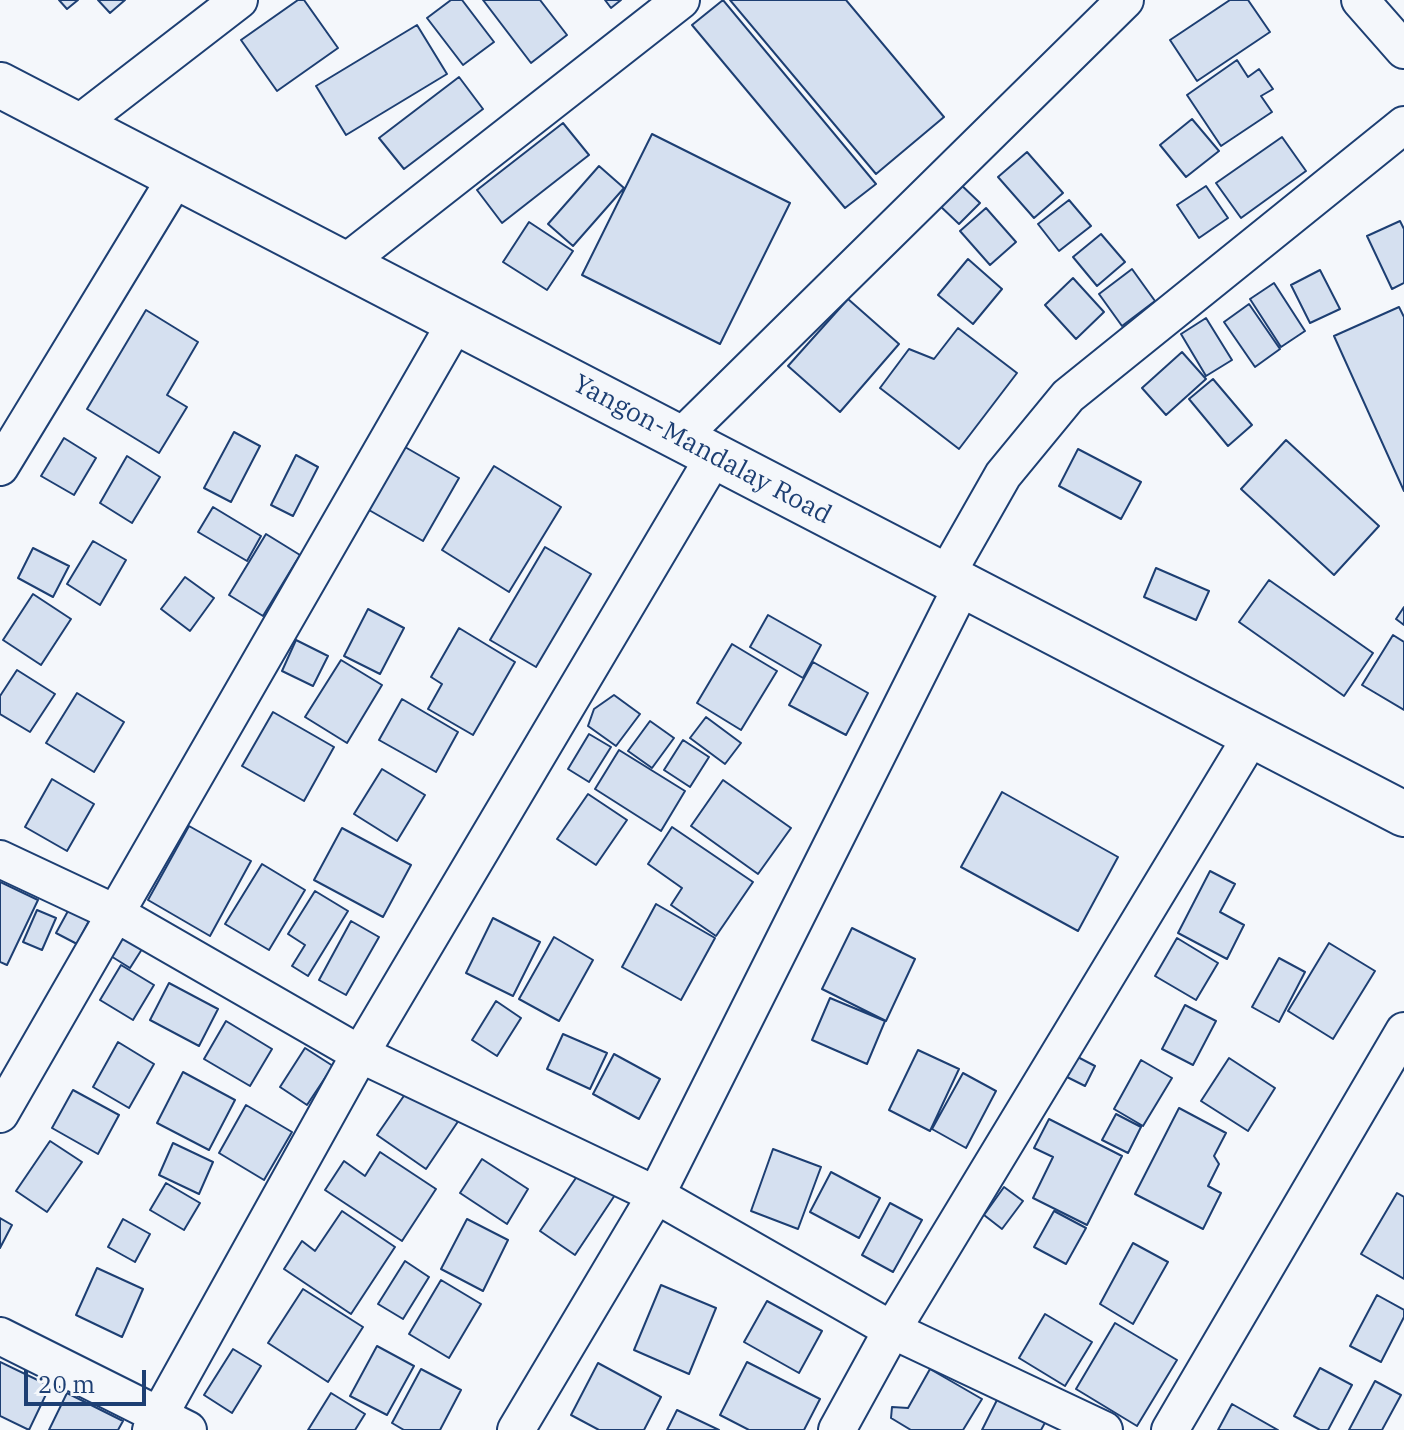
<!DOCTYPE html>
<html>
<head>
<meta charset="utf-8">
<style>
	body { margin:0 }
	#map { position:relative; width:1404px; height:1430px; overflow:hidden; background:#f4f7fb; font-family:"IBM Plex Serif",serif }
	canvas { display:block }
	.scale { position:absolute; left:24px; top:1370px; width:122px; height:36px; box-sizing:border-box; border:4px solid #1d3f73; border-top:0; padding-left:10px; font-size:24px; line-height:28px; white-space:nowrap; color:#1d3f73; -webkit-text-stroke:6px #f4f7fb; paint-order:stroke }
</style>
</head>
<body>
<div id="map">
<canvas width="1404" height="1430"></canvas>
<div class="scale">20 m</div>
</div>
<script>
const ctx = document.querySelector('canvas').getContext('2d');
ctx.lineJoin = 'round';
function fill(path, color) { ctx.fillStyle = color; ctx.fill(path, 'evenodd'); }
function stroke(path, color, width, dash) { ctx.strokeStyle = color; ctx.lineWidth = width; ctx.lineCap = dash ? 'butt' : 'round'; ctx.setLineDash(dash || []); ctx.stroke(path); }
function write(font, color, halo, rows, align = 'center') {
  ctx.font = font + ' "IBM Plex Serif",serif'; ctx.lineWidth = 6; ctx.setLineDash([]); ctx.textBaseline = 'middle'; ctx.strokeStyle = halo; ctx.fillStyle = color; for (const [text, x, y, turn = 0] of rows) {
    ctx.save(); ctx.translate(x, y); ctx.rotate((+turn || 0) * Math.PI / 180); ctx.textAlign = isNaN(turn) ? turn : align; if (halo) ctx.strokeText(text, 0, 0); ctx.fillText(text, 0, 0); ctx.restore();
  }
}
const building = new Path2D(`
	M59 0H78L67 9Z
	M98 0H125L110 13Z
	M298 0H304L338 48 277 91 241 40Z
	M451 0H462L494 42 463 65 427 18Z
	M483 0H540L567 35 531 63Z
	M605 0H621L611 8Z
	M723 0 876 184 845 208 692 25Z
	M730 0H846L944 117 876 174Z
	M1230 0H1248L1270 32 1197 81 1170 40Z
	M417 25 447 74 346 135 316 86Z
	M1237 60 1248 77 1259 69 1273 89 1261 96 1272 112 1221 146 1187 95Z
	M459 77 483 109 404 169 379 138Z
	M1192 119 1219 151 1186 177 1160 145Z
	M563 123 589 155 502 223 477 190Z
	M652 134 790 203 720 344 582 275Z
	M1282 137 1306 171 1241 218 1216 183Z
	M1027 152 1063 193 1034 218 998 177Z
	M599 166 624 188 573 246 548 224Z
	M957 181 980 203 959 224 937 203Z
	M1206 186 1228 218 1199 238 1177 205Z
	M1069 200 1091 226 1059 251 1038 224Z
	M986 208 1016 242 990 265 960 231Z
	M1400 221 1404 229V283L1392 289 1367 236Z
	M529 222 573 251 547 290 503 262Z
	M1101 234 1125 262 1097 286 1073 257Z
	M968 259 1002 289 973 324 938 295Z
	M1132 269 1155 301 1122 326 1099 294Z
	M1320 270 1340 309 1310 323 1291 285Z
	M1073 278 1104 312 1076 339 1045 305Z
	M1274 283 1305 331 1281 347 1250 299Z
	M848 299 899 344 840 412 788 366Z
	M1249 304 1280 349 1255 367 1224 322Z
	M1399 307 1404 317V491L1334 336Z
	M146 310 198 342 167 395 187 407 159 453 87 409Z
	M1206 318 1232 360 1206 376 1181 334Z
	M958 328 1017 373 959 449 880 388 909 349 934 359Z
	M1182 352 1206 379 1166 415 1142 388Z
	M1213 379 1252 425 1228 446 1189 399Z
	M234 432 260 446 231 502 204 488Z
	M64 438 96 458 74 495 41 476Z
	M1286 440 1379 526 1334 575 1241 489Z
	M398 443 459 478 423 541 362 506Z
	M1078 449 1141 482 1121 519 1059 486Z
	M296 455 318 467 293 516 271 505Z
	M127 456 160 477 132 523 100 503Z
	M494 466 561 507 509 592 442 550Z
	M213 507 261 536 247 561 198 532Z
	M266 534 300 555 263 616 229 595Z
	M93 541 126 560 100 605 67 584Z
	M545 547 591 574 536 667 490 640Z
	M33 548 69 566 53 597 18 578Z
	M1156 568 1209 591 1196 620 1144 597Z
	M185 577 214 598 190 631 161 609Z
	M1269 580 1373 653 1344 696 1239 622Z
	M33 594 71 619 41 665 3 640Z
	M1404 607V625L1396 619Z
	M368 609 404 628 380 674 344 656Z
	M768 615 821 645 803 678 750 647Z
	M459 628 515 662 473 735 428 709 442 684 431 677Z
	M1393 635 1404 642V710L1362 685Z
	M296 640 328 656 313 686 282 671Z
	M732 644 777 671 741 730 697 703Z
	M341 660 382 685 347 743 305 717Z
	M813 662 868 693 846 735 789 705Z
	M17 670 55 694 30 732 0 714V696Z
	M77 693 124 722 94 772 46 743Z
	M614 695 640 714 616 746 588 726 594 709Z
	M402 699 458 732 436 772 379 740Z
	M273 712 334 747 304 801 242 766Z
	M706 717 741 743 725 764 690 738Z
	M650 721 674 738 652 768 628 751Z
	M589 734 611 747 589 782 568 769Z
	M683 740 709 757 690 787 664 770Z
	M619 750 685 791 661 831 595 789Z
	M382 769 425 795 397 841 354 814Z
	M52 779 94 804 67 851 25 827Z
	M723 780 791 828 758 874 691 826Z
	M1002 792 1118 857 1078 931 961 867Z
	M588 794 627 820 596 865 557 839Z
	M189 826 251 861 210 936 148 900Z
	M672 827 753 882 716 936 671 905 682 888 648 864Z
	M342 828 411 865 383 917 314 880Z
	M262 864 305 890 269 950 225 924Z
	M1210 871 1235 884 1220 912 1244 925 1227 959 1178 933Z
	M0 882 38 900 7 965 0 962Z
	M315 891 348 911 308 976 292 966 305 945 288 934Z
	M74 900 94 911 77 944 56 933Z
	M656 904 715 938 681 1000 622 967Z
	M37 910 56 918 42 950 23 942Z
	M493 918 540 942 513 996 466 973Z
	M351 921 379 937 346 995 319 980Z
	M852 928 915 959 886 1021 822 989Z
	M119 931 144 946 130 968 106 953Z
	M554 937 593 960 559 1021 519 999Z
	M1177 938 1218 963 1196 1000 1155 976Z
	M1329 943 1375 971 1333 1039 1288 1011Z
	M1279 958 1305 972 1279 1022 1252 1007Z
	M121 965 154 985 133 1020 100 1000Z
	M169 983 218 1009 199 1046 150 1020Z
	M830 998 885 1021 867 1064 812 1040Z
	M496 1001 521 1018 497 1056 472 1040Z
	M1185 1005 1216 1021 1193 1065 1162 1049Z
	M226 1021 272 1049 250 1086 204 1059Z
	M563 1034 607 1053 590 1089 547 1069Z
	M118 1042 154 1064 129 1108 93 1087Z
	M305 1048 333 1066 307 1105 280 1087Z
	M918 1050 959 1069 930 1131 889 1110Z
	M1070 1053 1095 1066 1085 1086 1059 1073Z
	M614 1054 660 1079 639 1119 593 1094Z
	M1229 1058 1275 1088 1248 1131 1201 1101Z
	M1141 1060 1172 1078 1143 1126 1114 1109Z
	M183 1072 235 1100 209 1150 157 1123Z
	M963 1073 996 1091 966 1148 932 1129Z
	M410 1087 459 1120 426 1169 377 1135Z
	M73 1090 119 1115 98 1154 52 1128Z
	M246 1105 292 1132 264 1180 219 1153Z
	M1179 1108 1226 1133 1214 1156 1219 1164 1208 1186 1221 1193 1203 1229 1135 1194Z
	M1116 1114 1141 1127 1128 1153 1102 1140Z
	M1049 1119 1122 1156 1087 1225 1033 1198 1053 1157 1034 1148Z
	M50 1141 82 1162 47 1212 16 1191Z
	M173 1143 213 1162 199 1194 159 1175Z
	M773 1149 821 1167 798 1229 751 1211Z
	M380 1152 436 1189 402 1241 325 1190 344 1161 365 1176Z
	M482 1159 528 1189 507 1224 460 1193Z
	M584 1166 619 1189 575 1255 540 1231Z
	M831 1172 880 1198 859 1238 810 1212Z
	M166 1183 200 1203 184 1230 150 1210Z
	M1004 1187 1023 1201 1002 1229 984 1215Z
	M1397 1193 1404 1197V1279L1361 1254Z
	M890 1203 922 1220 893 1272 862 1255Z
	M342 1211 395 1247 351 1314 284 1269 302 1241 315 1251Z
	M1054 1211 1086 1228 1066 1264 1034 1247Z
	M0 1218 12 1225 0 1248Z
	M123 1219 150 1234 135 1262 108 1247Z
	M467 1219 508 1240 483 1291 441 1269Z
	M1133 1243 1168 1262 1133 1324 1100 1304Z
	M405 1261 429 1277 403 1319 378 1304Z
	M97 1268 143 1289 122 1337 76 1315Z
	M441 1280 481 1304 449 1358 409 1334Z
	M661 1285 716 1308 689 1374 634 1350Z
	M303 1289 363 1327 328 1382 268 1343Z
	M1377 1295 1404 1310V1317L1381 1362 1350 1346Z
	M767 1301 822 1331 799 1373 744 1342Z
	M1045 1314 1092 1342 1065 1386 1019 1358Z
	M1115 1323 1177 1360 1137 1426 1076 1389Z
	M377 1346 414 1366 387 1415 350 1396Z
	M233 1349 261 1366 232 1413 204 1395Z
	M0 1362 50 1386 29 1430 0 1416Z
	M747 1362 820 1399 804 1430H749L720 1415Z
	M598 1363 661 1397 644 1430H599L571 1415Z
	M1320 1368 1352 1385 1328 1430H1320L1294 1416Z
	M421 1369 461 1390 440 1430H404L392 1423Z
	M930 1369 982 1399 963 1430H911L891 1418 892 1407 908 1408Z
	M1375 1381 1401 1395 1382 1430H1349Z
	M67 1393 123 1421 118 1430H49Z
	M331 1393 365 1414 355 1430H308Z
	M999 1396 1047 1419 1041 1430H982Z
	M1232 1404 1278 1430H1218Z
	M677 1410 719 1430H667Z`);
fill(building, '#d5e0f0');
stroke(building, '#1d3f73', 2);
const street = new Path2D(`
	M1360 0 1404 50
	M77 125 239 0
	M344 264 681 0
	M679 439 1125 0
	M0 467 177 176
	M945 577 1003 475 1068 396 1404 125
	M0 859 115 913 360 1054 656 1195 892 1330 1104 1430
	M0 1114 456 322
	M0 1336 188 1430
	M151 1430 360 1054 714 457
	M516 1430 656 1195 962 586
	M837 1430 892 1330 1251 737
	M1170 1430 1404 1031`);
const highway = new Path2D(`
	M0 85 1404 814`);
stroke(street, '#1d3f73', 40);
stroke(highway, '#1d3f73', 48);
stroke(street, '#f4f7fb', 36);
stroke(highway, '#f4f7fb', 44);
write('26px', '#1d3f73', '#f4f7fb', [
	["Yangon-Mandalay Road",702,450,28]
]);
</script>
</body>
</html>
